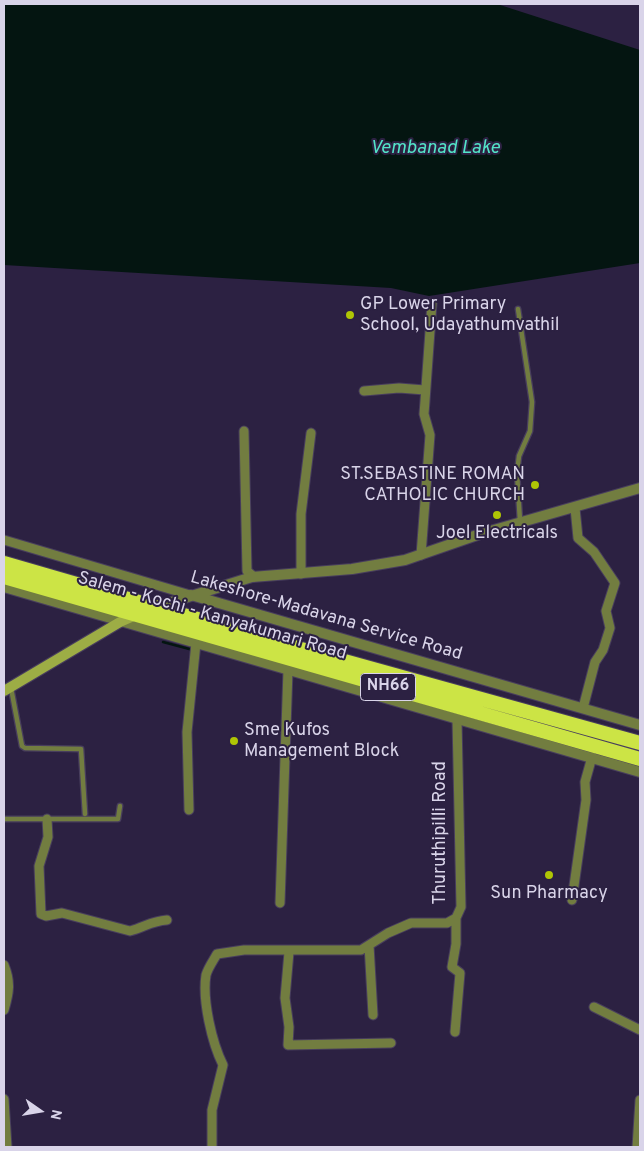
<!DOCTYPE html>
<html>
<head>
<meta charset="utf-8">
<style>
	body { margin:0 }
	#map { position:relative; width:644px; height:1151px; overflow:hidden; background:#2c2142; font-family:Overpass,sans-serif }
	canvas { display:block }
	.frame { position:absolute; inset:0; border:5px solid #d9d4e9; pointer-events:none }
	.north { position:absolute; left:15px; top:1086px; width:50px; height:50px; -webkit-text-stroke:4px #2c2142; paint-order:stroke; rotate:103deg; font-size:14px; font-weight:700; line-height:20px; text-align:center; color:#d9d4e9 }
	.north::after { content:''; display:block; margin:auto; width:18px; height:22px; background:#d9d4e9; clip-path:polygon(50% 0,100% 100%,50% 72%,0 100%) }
</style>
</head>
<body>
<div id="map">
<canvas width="644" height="1151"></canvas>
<div class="frame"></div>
<div class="north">N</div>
</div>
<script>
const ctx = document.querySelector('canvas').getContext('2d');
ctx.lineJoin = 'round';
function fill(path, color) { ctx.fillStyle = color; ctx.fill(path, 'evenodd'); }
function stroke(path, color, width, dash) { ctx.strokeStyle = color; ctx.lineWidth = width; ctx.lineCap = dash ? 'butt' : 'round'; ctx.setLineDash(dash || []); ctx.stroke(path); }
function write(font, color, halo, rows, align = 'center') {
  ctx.font = font + ' Overpass,sans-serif'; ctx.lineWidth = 4; ctx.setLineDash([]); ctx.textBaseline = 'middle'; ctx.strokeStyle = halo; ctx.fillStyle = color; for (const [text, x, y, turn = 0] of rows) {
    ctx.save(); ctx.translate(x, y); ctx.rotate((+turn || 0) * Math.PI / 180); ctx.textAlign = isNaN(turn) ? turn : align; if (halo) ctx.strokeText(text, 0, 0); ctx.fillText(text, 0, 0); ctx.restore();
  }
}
fill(new Path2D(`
	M4 4H497L640 50V263L429 296 391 288 4 265Z`), '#041511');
stroke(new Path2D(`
	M163 642 193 650`), '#041511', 2.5);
const service = new Path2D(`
	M518 309 532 402 530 431 519 456 517 473 520 521
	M11 688 22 746 25 748 81 749 85 814
	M4 819H118L120 806`);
const minor = new Path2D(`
	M364 391 399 388 425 390
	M244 431 247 571 254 577
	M575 508 578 538 594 552 615 583 606 611 610 628 603 650 595 662 583 708
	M4 540 190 595
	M421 555 430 435 424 414 425 401 432 303
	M301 574V514L311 433
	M189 810 187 732 196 643
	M47 819 48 837 39 866 41 914 46 916 62 913 130 931C145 927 151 921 167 920
	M572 900 586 800 585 782 592 757
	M280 903 288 670
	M369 945 373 1015
	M289 952 285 998 289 1027 288 1045 391 1043
	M4 965C11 982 9 993 4 1010
	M594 1007 640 1030
	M455 1032 460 973 452 967 456 944V918
	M4 1099 7 1147
	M212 1147V1110L223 1065C212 1043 202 1000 206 975 208 968 213 961 217 954L244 950H361L388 933 411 923H447L456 918 461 907 457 720
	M637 1147 640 1100`);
const tertiary = new Path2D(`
	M4 587 640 772
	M191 595 640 725
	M156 607 252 577 352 569 405 560 480 534 640 488`);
const secondary = new Path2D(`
	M4 691 120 622 136 615`);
const trunk = new Path2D(`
	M4 563 301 649 640 743
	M4 577 640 759`);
stroke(service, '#483e5d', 7);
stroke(minor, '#483e5d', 11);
stroke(tertiary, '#483e5d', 12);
stroke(secondary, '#483e5d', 12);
stroke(trunk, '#483e5d', 16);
stroke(service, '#727d40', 4.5);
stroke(minor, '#727d40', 9);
stroke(tertiary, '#727d40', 10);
stroke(secondary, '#9dad45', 10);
stroke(trunk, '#cce445', 14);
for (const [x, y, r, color] of [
	[350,315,5,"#afc505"],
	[535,485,5,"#afc505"],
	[497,515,5,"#afc505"],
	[234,741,5,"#afc505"],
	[549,875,5,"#afc505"]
]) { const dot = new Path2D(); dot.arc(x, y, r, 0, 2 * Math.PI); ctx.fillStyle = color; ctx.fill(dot); stroke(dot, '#2c2142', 2); }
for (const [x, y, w] of [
	[388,687,55]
]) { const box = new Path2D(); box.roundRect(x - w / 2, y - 13.5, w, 27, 4); ctx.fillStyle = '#2c2142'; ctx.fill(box); stroke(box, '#d9d4e9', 1); }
write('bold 16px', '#d9d4e9', null, [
	["NH66",388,687]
]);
write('18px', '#d9d4e9', '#2c2142', [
	["GP Lower Primary",360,305],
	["School, Udayathumvathil",360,326],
	["ST.SEBASTINE ROMAN",525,475,"right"],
	["CATHOLIC CHURCH",525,496,"right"],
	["Joel Electricals",497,534,"center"],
	["Sme Kufos",244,731],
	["Management Block",244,752],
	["Sun Pharmacy",549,894,"center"]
], 'left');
write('18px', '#d9d4e9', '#2c2142', [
	["Salem - Kochi - Kanyakumari Road",212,617,16],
	["Lakeshore-Madavana Service Road",326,617,16],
	["Thuruthipilli Road",441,833,-90]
]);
write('italic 19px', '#53e4c8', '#2c2142', [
	["Vembanad Lake",435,149]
]);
</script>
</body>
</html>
